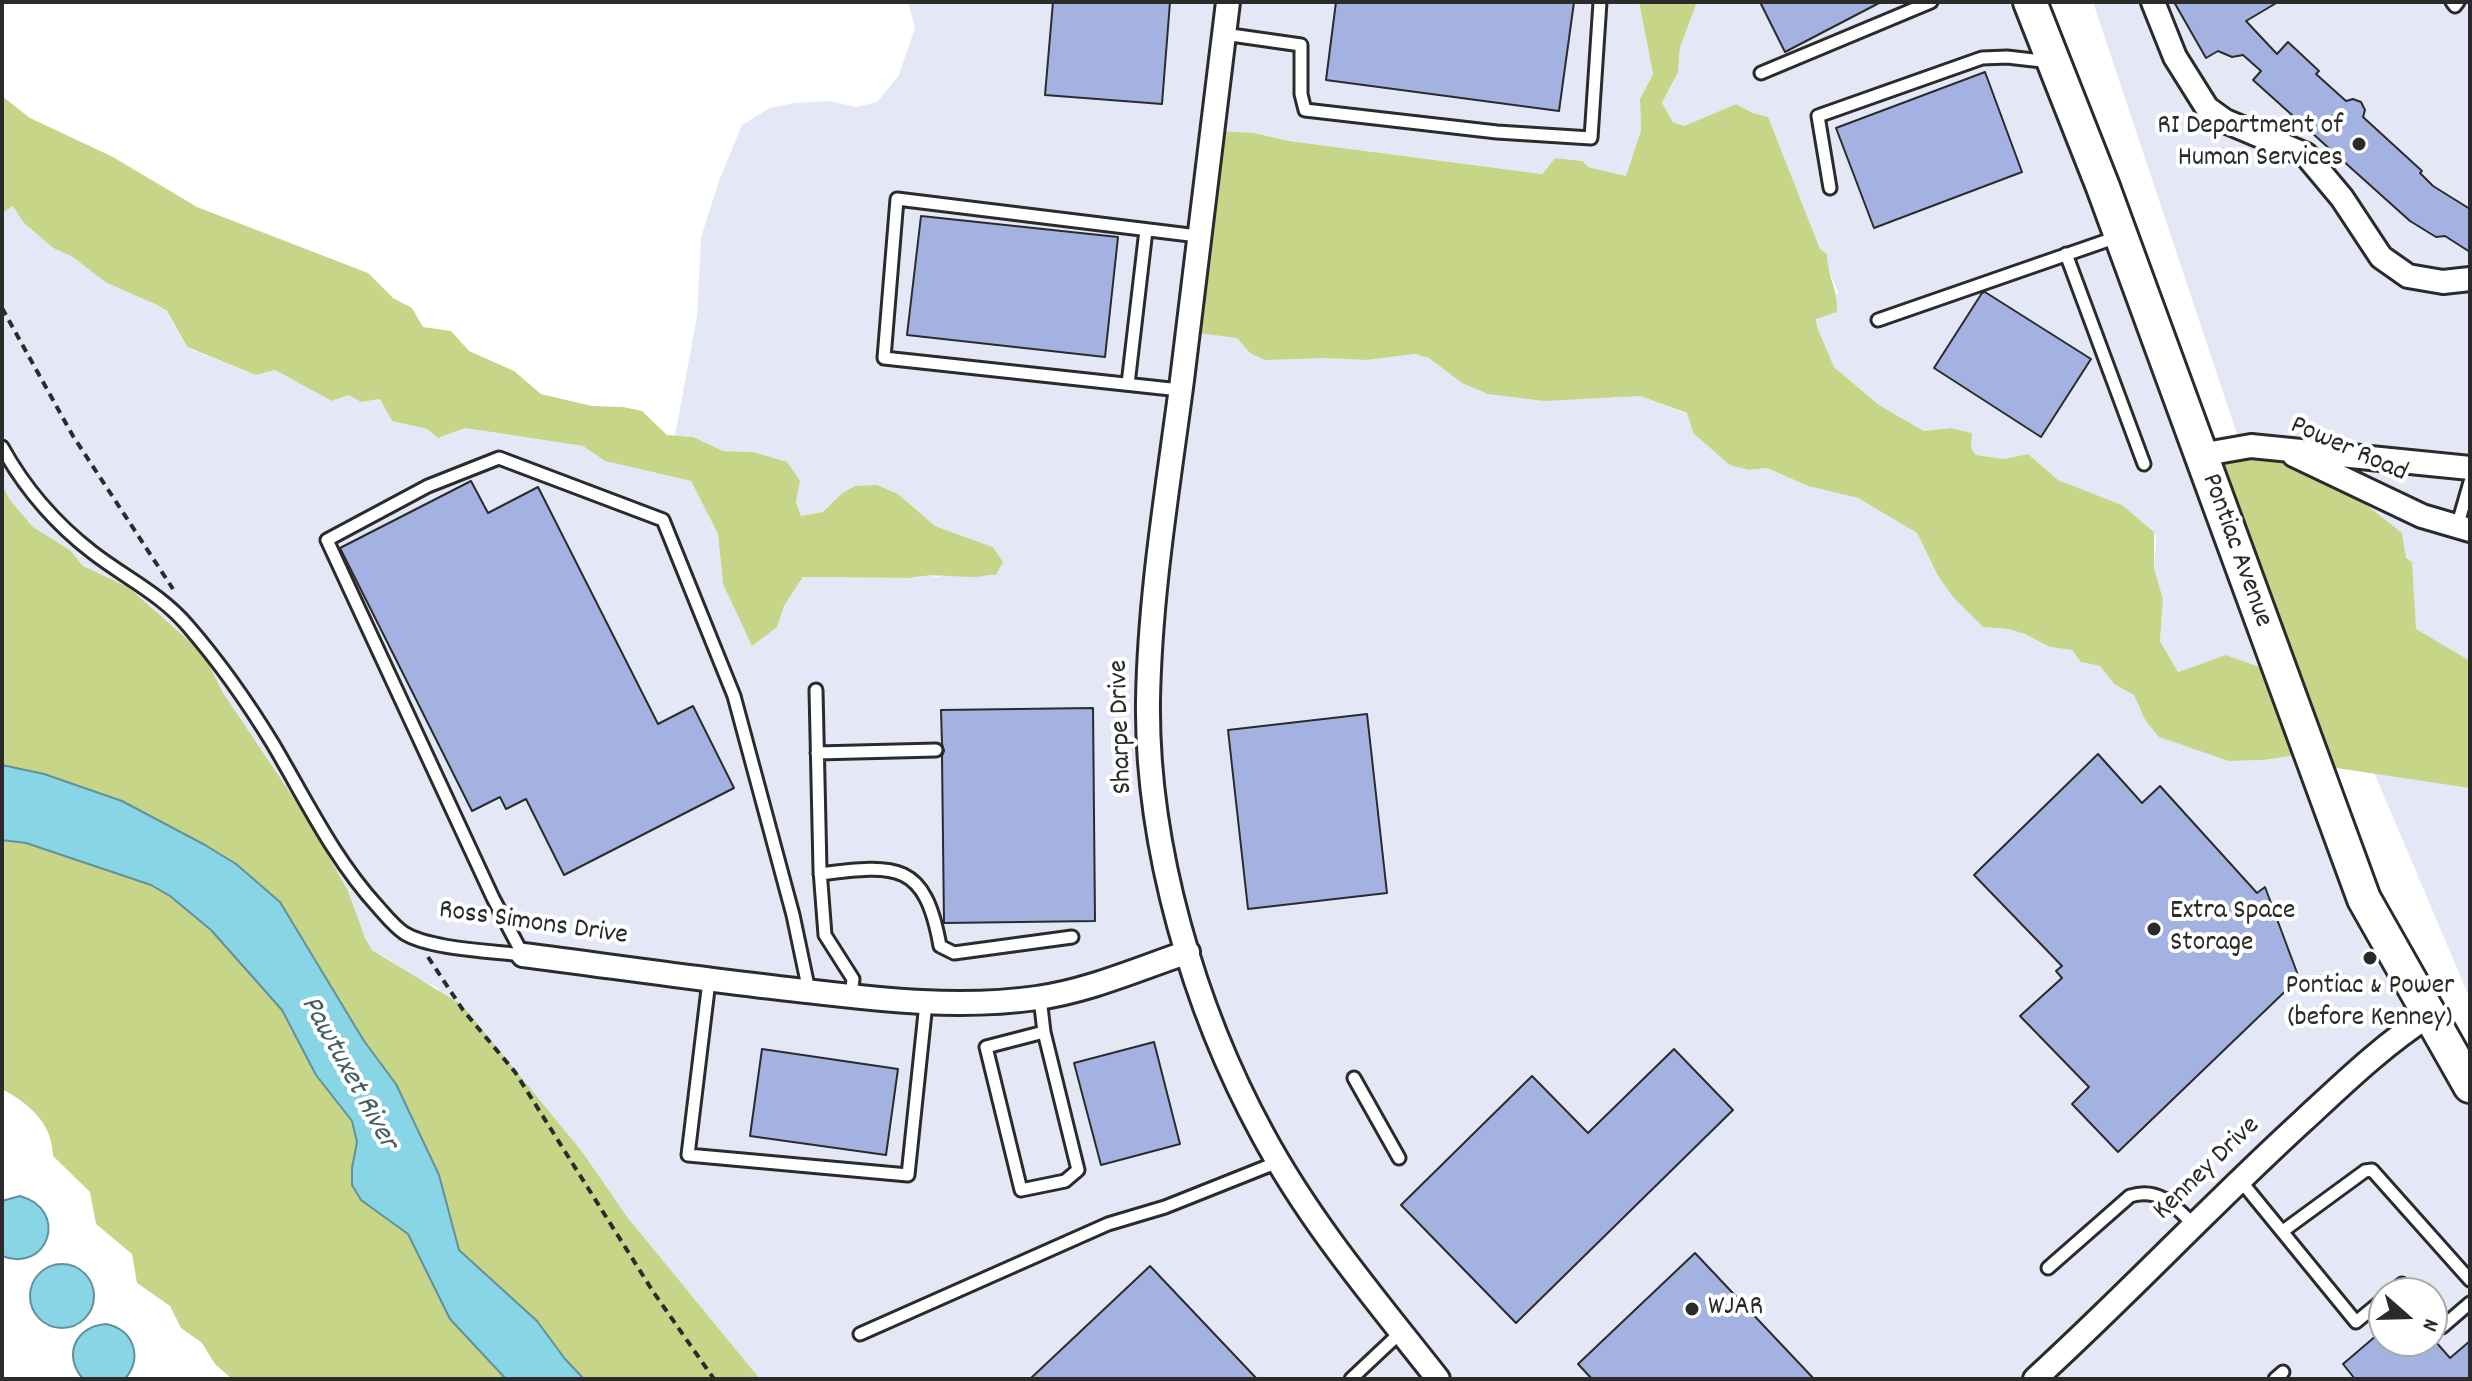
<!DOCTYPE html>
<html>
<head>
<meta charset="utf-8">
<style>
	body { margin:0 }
	#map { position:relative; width:2472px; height:1381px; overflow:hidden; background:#fff; font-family:Dekko,sans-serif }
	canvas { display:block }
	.frame { position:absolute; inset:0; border:4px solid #2b2b2b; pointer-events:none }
	.north { position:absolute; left:2368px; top:1277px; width:80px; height:80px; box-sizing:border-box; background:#fff; border:2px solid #aaa; border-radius:50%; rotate:110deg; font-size:22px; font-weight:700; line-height:32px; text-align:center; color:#2b2b2b }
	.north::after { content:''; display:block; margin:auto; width:28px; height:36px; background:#2b2b2b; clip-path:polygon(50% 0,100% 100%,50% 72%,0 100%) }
</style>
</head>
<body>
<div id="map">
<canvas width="2472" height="1381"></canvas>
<div class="frame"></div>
<div class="north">N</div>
</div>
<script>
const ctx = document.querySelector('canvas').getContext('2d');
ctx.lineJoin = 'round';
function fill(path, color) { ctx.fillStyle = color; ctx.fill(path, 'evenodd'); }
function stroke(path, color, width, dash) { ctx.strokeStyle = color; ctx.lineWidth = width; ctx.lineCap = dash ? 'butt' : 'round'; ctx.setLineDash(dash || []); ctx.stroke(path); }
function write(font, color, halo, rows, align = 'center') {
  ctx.font = font + ' Dekko,sans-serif'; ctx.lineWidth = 8; ctx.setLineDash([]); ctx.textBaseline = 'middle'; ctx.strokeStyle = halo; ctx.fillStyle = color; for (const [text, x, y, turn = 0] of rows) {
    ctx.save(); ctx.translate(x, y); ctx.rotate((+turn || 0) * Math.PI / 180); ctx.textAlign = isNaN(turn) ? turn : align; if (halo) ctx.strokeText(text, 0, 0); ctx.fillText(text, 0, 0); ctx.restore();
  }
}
fill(new Path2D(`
	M908 2H1639L1653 74 1640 99 1641 130 1626 176 1588 167 1583 161 1555 158 1542 174 1289 141 1254 133 1237 338 1250 353 1367 360 1414 354 1429 357 1462 383 1615 398 1626 395 1640 396 1687 414 1693 433 1749 470 1767 468 1808 486 1858 498 1917 533 1938 576 1953 597 1983 627 2008 629 2025 634 2050 647 2072 650 2081 662 2100 666 2114 684 2134 695 2145 720 2229 761 2264 760 2305 754 2470 1095V1379H760L628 1218 583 1153 437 988 407 973 390 960 372 950 223 693 204 654 128 587 82 566 70 550 33 527 10 500 2 485V213L13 206 23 222 53 248 73 257 105 282 157 305 167 312 187 348 256 375 275 370 332 401 348 395 361 402 380 399 392 421 427 429 438 438 465 428 583 446 605 461 691 481 718 534 723 584 777 627 784 606 803 577 910 578 924 575 937 577 949 574 977 577 989 574 993 547 935 526 898 494 877 485 841 494 823 512 801 516 796 502 800 481 753 452 723 451 693 437 675 436 697 316 701 237 719 181 742 125 770 108 795 103 829 101 856 107 877 102 899 75 915 28ZM2384 1293H2432V1341H2384Z
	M1697 2H2009L2200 454 2281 674 2226 655 2178 672 2160 641 2163 599 2154 568 2156 540 2154 532 2122 505 2058 480 2028 454 2004 459 1976 455 1950 428 1924 431 1879 405 1834 367 1817 327 1816 318 1838 293 1827 265V254L1820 249 1761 117 1736 104 1684 126 1673 122 1662 103 1678 72 1680 48Z
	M2093 2H2470V999L2261 506Z`), '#e4e8f6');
fill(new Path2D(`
	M1639 2H1697L1680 48 1678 72 1662 103 1673 122 1684 126 1736 104 1753 113 1768 117 1820 249 1827 254C1827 276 1838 287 1837 312L1816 319 1817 327 1834 367 1879 405 1924 431 1950 428 1972 433 1971 448 1976 455 2004 459 2028 454 2058 480 2122 505 2154 532V568L2163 599 2160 641 2178 672 2226 655 2280 674 2204 457 2362 456 2360 500 2402 533 2406 558 2412 562 2416 629 2470 661V788L2316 765 2305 754 2264 760 2229 761 2159 737 2145 720 2134 695 2114 684 2100 666 2081 662 2072 650 2050 647 2025 634 2008 629 1983 627 1953 597 1938 576 1917 533 1858 498 1808 486 1767 468 1749 470 1730 465 1693 433 1687 413 1640 396 1545 401 1488 394 1462 383 1429 358 1415 354 1367 360 1324 358 1265 360 1250 353 1237 338 1190 332 1218 131 1254 133 1289 141 1542 174 1555 158 1583 161 1588 167 1626 176 1641 130 1640 99 1653 74Z
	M2 96 30 118 113 157 197 207 368 273 393 298 412 308 423 327 451 331 469 351 514 371 541 394 592 406 623 407 642 411 667 435 693 437 723 451 753 452 787 462 800 481 796 502 801 516 823 512 841 494 855 486 877 485 898 494 935 526 993 547 1003 562 996 575C988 574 984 577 976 577 954 577 932 573 910 578L803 577 784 606 777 627 752 646 723 584 718 534 691 481 605 461 583 446 465 428 438 438 427 429 392 421 380 399 361 402 348 395 332 401 275 370 256 375 187 347 167 311 157 305 105 282 73 257 53 248 23 222 13 206 2 213Z
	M2 485 10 500 33 527 70 550 83 566 128 587 204 654 223 693 309 821 348 891 365 938 372 950 462 1005 583 1153 628 1218 760 1379H584L565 1359 537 1321 459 1250 439 1175 396 1085 364 1041 280 902 236 864 205 845 44 774 2 765Z
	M2 840 26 843 151 884 170 896 211 930 282 1010 316 1075 352 1121 357 1142 352 1168V1185L361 1200 408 1234 450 1319 506 1379H232L215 1364 202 1343 181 1328 170 1306 137 1283 132 1254 96 1224 90 1192 53 1156C52 1122 29 1104 2 1089V1057L4 1053 2 1037Z`), '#c7d589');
const water = new Path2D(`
	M2 765 44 774 122 801 205 845 236 864 280 902 364 1041 396 1084 439 1175 459 1250 537 1321 565 1359 584 1379H506L450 1319 408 1234 361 1200 352 1185V1168L357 1142 352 1121 316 1075 282 1010 211 930 170 896 151 885 26 843 2 840Z
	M20 1196C70 1210 48 1274 2 1256V1201Z
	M30 1296a32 32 0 1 1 64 0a32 32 0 1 1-64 0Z
	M106 1324C134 1330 143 1357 125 1379H83C62 1355 76 1326 106 1324Z`);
fill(water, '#87d5e5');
stroke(water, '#62919b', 2);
const building = new Path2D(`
	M1053 2H1170L1162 104 1045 95Z
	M1336 2H1574L1559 111 1326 80Z
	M1760 2H1881L1785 52Z
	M2174 2H2278L2246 21 2277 54 2288 42 2319 71 2316 74 2346 101 2353 99 2361 102 2365 110 2363 117 2422 171 2420 173 2433 186 2470 209V252L2445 236 2436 237 2410 221 2253 80 2261 71 2243 55 2232 57 2218 51 2206 58Z
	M1985 72 2022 172 1874 228 1836 128Z
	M921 216 1118 237 1105 357 907 335Z
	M1985 292 2091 359 2041 437 1934 368 1982 293Z
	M471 481 488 513 538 487 658 724 693 706 734 788 564 875 526 799 506 809 500 797 472 811 340 548Z
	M1093 708 1095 921 944 923 942 756 944 751 942 744 941 710Z
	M1367 714 1387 893 1248 909 1228 730Z
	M2098 754 2142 803 2160 786 2257 893 2265 887 2299 978 2118 1152 2072 1104 2089 1087 2020 1016 2062 978 2056 971 2062 966 1974 875Z
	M1154 1042 1180 1144 1101 1165 1074 1063Z
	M762 1049 898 1069 886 1155 750 1136Z
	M1674 1049 1733 1110 1516 1323 1401 1205 1532 1076 1588 1133Z
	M1695 1253 1814 1379H1592L1578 1364Z
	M1150 1266 1257 1379H1030Z
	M2384 1329V1341H2435L2450 1358 2470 1341V1379H2355L2343 1364Z`);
fill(building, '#a4b2e2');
stroke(building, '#2b2b2b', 2);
const lane = new Path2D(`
	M2452 2 2455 6 2458 2
	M1224 34 1301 45V94L1305 110 1497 132 1591 138 1600 2
	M1761 73 1931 2
	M1830 188 1818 116 1982 58 2007 57 2051 62
	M2066 254 2144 464
	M1878 320 2120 236
	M1128 384 1146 230
	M1180 390 884 358 897 199 1198 236
	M2 447C24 487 56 524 92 552 124 577 161 594 188 626 220 663 248 703 273 744 306 800 334 859 378 907 386 916 394 926 404 933 429 949 492 951 523 955
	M2457 527 2470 482
	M816 690 820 870 825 935 853 979 851 997
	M817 753 936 750
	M820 874C897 864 925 862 940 946L954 953 1072 937
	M523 955 493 898 327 540 428 486 499 458 663 520 734 696 793 915 809 991
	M709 981 688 1155 908 1175 926 1003
	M1040 998 1044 1032 1078 1170 1065 1181 1021 1190 986 1047 1044 1032
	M1354 1078 1399 1158
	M2240 1180 2356 1322 2384 1299
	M2283 1231 2365 1171 2372 1170 2470 1280
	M2048 1268 2130 1196C2159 1187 2175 1206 2194 1225
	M2391 1293 2402 1284 2411 1293
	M2432 1316 2442 1327 2470 1303
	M860 1334 1108 1224 1165 1207 1278 1162
	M1351 1379 1401 1332
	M2275 1379 2283 1372`);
const street = new Path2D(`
	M1228 2C1212 128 1197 254 1182 380 1168 487 1150 592 1148 700 1146 845 1194 1009 1263 1135 1311 1224 1376 1300 1438 1379
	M2153 2 2175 57 2207 108 2225 121 2306 155 2342 198 2381 257 2408 276 2443 282 2470 279
	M2200 455 2251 446 2470 468
	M2294 455 2422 516 2470 530
	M523 955C617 967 712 981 806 991 883 1000 959 1009 1037 998 1088 991 1138 969 1188 952
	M2035 1379C2127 1295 2212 1204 2304 1120 2346 1081 2383 1045 2431 1014`);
const secondary = new Path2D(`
	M2030 2 2103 187 2364 899 2470 1086`);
stroke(lane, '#2b2b2b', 17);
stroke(street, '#2b2b2b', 28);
stroke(secondary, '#2b2b2b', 38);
stroke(new Path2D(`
	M2 308 73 436 173 589
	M428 957 463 1010 515 1072 654 1293 714 1379`), '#2b2b2b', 4, [8, 6]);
stroke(lane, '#fff', 11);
stroke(street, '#fff', 22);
stroke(secondary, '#fff', 32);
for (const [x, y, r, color] of [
	[2359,144,8,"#2b2b2b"],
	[2154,929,8,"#2b2b2b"],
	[2370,958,8,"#2b2b2b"],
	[1692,1309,8,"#2b2b2b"]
]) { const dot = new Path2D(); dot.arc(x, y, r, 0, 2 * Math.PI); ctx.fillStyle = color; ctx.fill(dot); stroke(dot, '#fff', 3); }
write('28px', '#2b2b2b', '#fff', [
	["RI Department of",2343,128,"right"],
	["Human Services",2343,160,"right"],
	["Extra Space",2170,913],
	["Storage",2170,945],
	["Pontiac & Power",2370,988,"center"],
	["(before Kenney)",2370,1020,"center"],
	["WJAR",1708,1309]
], 'left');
write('28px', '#2b2b2b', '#fff', [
	["Power Road",2348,451,24],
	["Pontiac Avenue",2235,551,70],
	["Sharpe Drive",1123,727,-92],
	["Ross Simons Drive",533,925,8],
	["Kenney Drive",2208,1170,-44]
]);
write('italic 30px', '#475e63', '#fff', [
	["Pawtuxet River",347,1074,61]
]);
</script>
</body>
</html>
